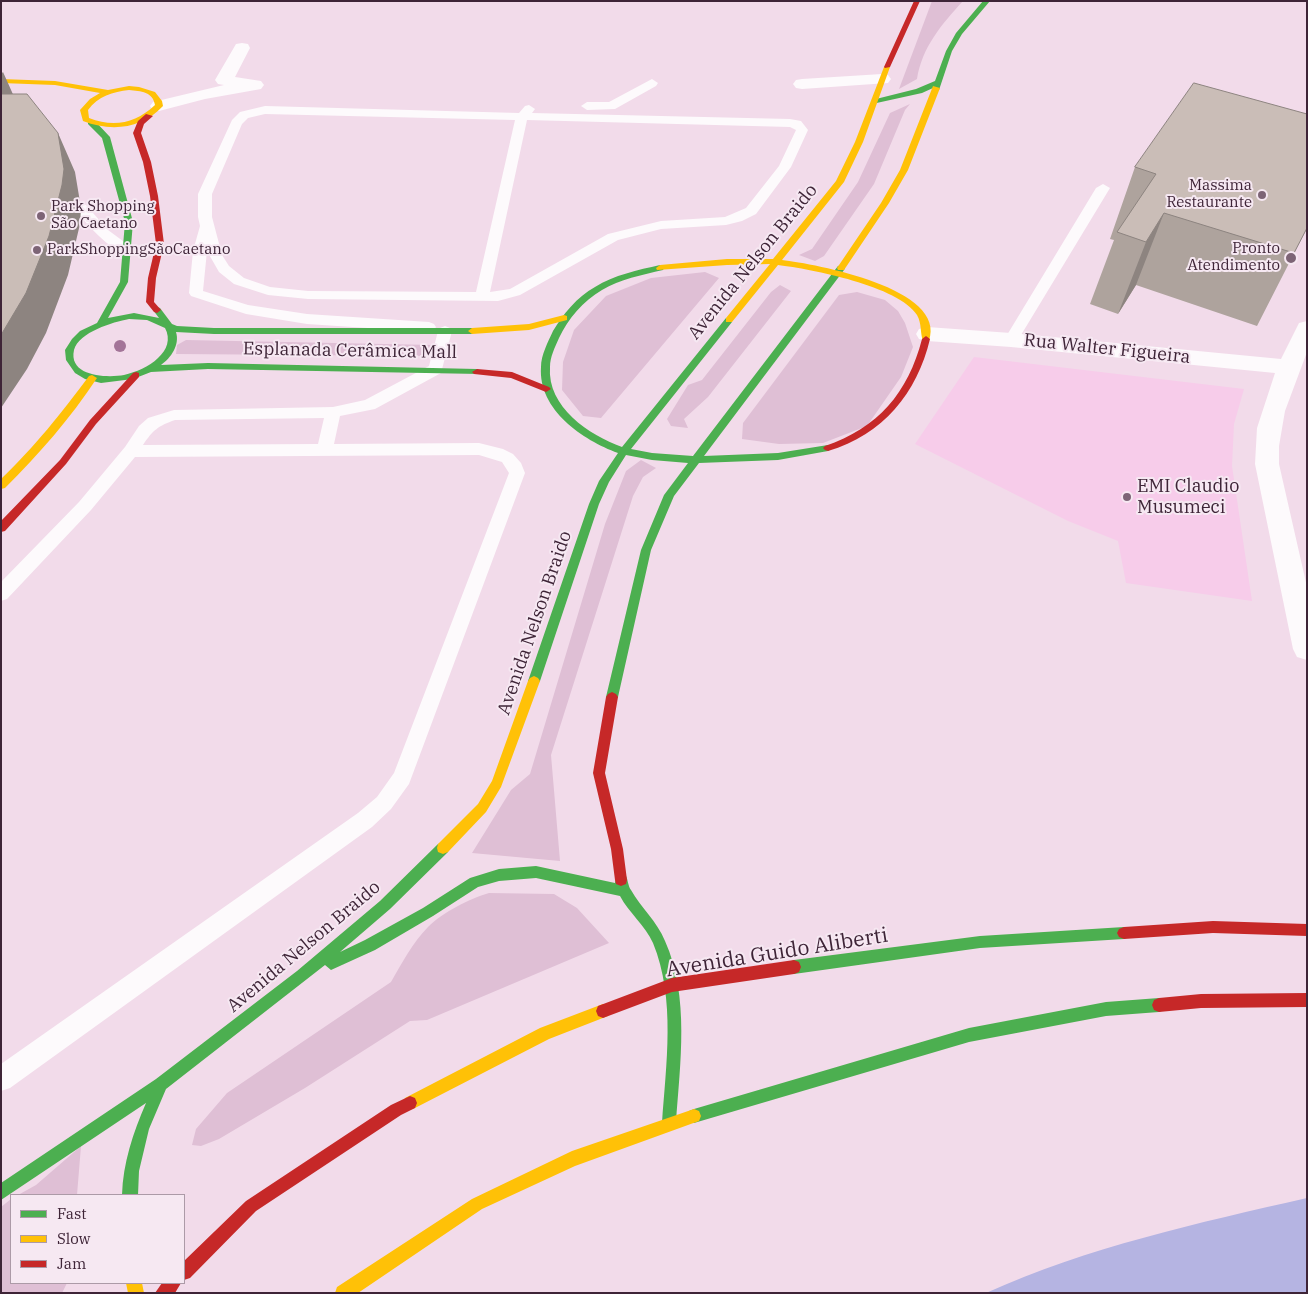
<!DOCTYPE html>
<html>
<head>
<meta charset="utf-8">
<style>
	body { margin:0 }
	#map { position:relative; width:1308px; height:1294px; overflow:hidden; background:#f2dbea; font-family:"IBM Plex Serif",serif }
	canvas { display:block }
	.frame { position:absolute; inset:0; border:2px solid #3e2437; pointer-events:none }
	.legend { position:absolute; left:10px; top:1194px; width:175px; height:90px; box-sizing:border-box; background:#f6e8f2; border:1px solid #ac9aa7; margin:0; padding:6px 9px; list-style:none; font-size:15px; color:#3e2437 }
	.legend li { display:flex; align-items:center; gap:10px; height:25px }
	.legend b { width:25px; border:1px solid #ac9aa7 }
</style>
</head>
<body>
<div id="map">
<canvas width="1308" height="1294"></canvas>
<div class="frame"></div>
<ul class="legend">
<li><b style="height:6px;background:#4caf50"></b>Fast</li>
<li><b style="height:6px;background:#ffc107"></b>Slow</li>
<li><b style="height:6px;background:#c62828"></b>Jam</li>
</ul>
</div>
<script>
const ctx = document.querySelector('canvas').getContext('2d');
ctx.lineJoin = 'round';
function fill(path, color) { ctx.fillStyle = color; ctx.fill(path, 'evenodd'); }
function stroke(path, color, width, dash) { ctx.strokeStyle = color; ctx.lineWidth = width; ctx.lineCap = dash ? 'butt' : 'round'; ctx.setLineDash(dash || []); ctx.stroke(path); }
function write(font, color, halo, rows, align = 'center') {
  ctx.font = font + ' "IBM Plex Serif",serif'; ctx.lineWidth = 4; ctx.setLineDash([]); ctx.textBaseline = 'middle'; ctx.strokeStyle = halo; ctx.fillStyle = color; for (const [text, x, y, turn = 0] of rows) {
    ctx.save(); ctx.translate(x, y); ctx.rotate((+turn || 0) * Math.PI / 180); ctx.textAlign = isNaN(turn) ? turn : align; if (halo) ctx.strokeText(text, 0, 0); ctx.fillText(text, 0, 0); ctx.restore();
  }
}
fill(new Path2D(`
	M974 357 1244 389 1234 424 1232 466 1252 601 1126 583 1118 541 1068 521 915 444Z`), '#f7ccea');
fill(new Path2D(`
	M932 1H963C942 24 922 47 917 79L899 89Z
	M910 104 905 110 874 184 824 256 815 261 799 255 812 249 858 182 890 113Z
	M705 272 719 278 601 418 583 416 562 390 563 362 574 330 606 296 651 278Z
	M780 285 791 291 708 397 684 419 688 428 671 426 667 419 688 385 702 380 771 292Z
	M857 292 885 300 898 311 905 323 913 347 901 377 867 426 823 443 779 444 742 439 743 423 839 295Z
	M186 340 433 345 436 356 176 354 177 345Z
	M641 460 656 468 643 477 633 496 551 755 560 861 472 853 511 790 530 774 605 524 626 471Z
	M489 893 554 894 577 908 609 943 427 1020 410 1021 305 1088 219 1139 201 1146 192 1145 196 1129 227 1093 391 982C402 963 413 942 428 927 443 912 469 899 489 893Z
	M81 1146 77 1195H18L36 1185Z
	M11 1199V1283H67L62 1293H1V1207Z`), '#dfbfd5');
fill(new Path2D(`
	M1307 1198V1293H986C1088 1247 1198 1223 1307 1198Z`), '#b5b4e2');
fill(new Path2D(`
	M652 79 658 83 656 86 615 109 587 110 581 106 587 102H609Z
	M529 105 535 109 532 113 790 119 801 121 808 130 791 167 756 214 742 221 726 225 661 229 618 240 520 295 498 301 308 299 268 295 234 284 219 272 207 251 203 291 248 305 307 314 429 322 434 324 436 327 434 330 429 332 307 324 246 314 191 296 189 293 193 251 200 226 198 217V194L232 120 240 112 265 106 519 113 525 106ZM265 114 515 120 476 292 308 291 270 287 244 278 229 266 222 255 212 217V194L242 124 248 118ZM527 120 790 127 796 130 779 166 746 208 725 217 661 221 608 234 510 289 490 292Z
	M1103 184 1110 188 1018 340 1016 343H1006L1004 340 1096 188Z
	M81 204 86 205 108 230 131 247 133 250 131 253C114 257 84 221 74 208Z
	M445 326 450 328 452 331 441 373 375 409 340 416 334 444 479 443 503 449 513 454 521 463 525 473 409 784 391 809 372 827 10 1088 1 1091V1064L358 813 377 797 394 773 509 473 502 462 479 455 135 457 91 510 7 599 1 601V582L79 502 125 447 139 426 148 418 174 410 333 407 365 400 429 366 438 331 440 328ZM324 418 318 444 143 445C153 430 158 426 175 420Z`), '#fdfafc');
fill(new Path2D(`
	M242 43 248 44 250 48 235 77 261 81 264 85 261 89 205 99 159 111 153 110 150 106 153 102 224 85 218 84 215 80 236 44Z
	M882 74 888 75 891 79 888 83 802 89 796 88 793 84 796 80 802 79Z
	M1307 321V352L1285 411 1279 446V464L1307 587V660L1297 657 1293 649 1255 464 1257 428 1275 373 1011 347 927 341 919 339 916 334 919 329 927 327 1011 333 1281 359 1299 323Z`), '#fdfafc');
fill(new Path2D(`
	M983 1H990L962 34 952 51 939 90H933V88L922 93 872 104V100L916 89 935 81 946 51 956 33Z
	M88 120H94L110 137 133 222 128 282 108 318 134 313 159 318 153 310 157 307 160 308 172 324 177 326 214 328H472L476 331 472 334H214L176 332C180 345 171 358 161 365L208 363 477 369 482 372 480 374 208 369 151 372 133 379 101 383 85 379 75 373 66 360 65 350 72 339 80 331 97 323 120 282 125 222 102 138 88 124ZM129 319 147 320 165 328C171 339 167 350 158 358 149 367 136 372 124 375 108 378 68 377 74 350 79 332 113 322 129 319Z
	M660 265 664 268 663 270C642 275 620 279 602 290 583 301 568 319 559 338 555 347 550 357 550 367 547 407 589 435 622 447L726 318H732V322L631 449 652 453 693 456 838 266 841 265 845 268 844 270 704 456 778 453 828 445 833 448 828 451 778 460 699 463 674 496 651 550 618 697 616 700H608L606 697 641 550 664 495 688 463 652 460 626 455 609 482 599 504 540 681 538 684H530L528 681 589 504 599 481 618 453C583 440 538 410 541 367 541 355 548 342 553 331 563 314 577 297 595 287 614 275 638 270 660 265Z
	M443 842 448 844 449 848 448 852 390 909 340 952 365 940 423 908 470 878 499 869 536 866 615 883 616 876 621 874 626 876C628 880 628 886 631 890 641 908 657 921 665 941 690 997 680 1064 676 1123L674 1128 669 1130 664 1128 662 1123C666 1065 676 999 653 943 645 925 629 913 620 896L536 878 499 881 478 887 433 916 375 950 331 970 325 965 166 1089 149 1129 139 1171 138 1195H122C123 1163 133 1133 146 1103L1 1200V1183L156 1079 297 971 380 901 438 844Z
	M1124 927 1129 929 1131 933 1129 937 1124 939 980 948 794 974 789 972 787 967 789 962 794 960 980 936Z
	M1159 998 1164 1000 1166 1005 1164 1010 1159 1012 1106 1016 969 1042 694 1123 689 1121 687 1116 689 1111 694 1109 969 1028 1106 1002Z`), '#4caf50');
fill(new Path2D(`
	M887 65 890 67 863 142 844 182 782 260C815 264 948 288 929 341H923C920 333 922 324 917 315 899 286 811 269 778 265L732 322H726V318L770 264 727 265 657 270 656 268 660 265 727 259H773L836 181 855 142 884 67Z
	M1 79 55 81 108 90 129 86 139 87 155 92 162 101 163 106C142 129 111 132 83 121L80 110 90 99 100 93 55 85 1 83ZM129 90C141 91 153 92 155 105 136 123 114 128 89 118L88 110C98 96 113 92 129 90Z
	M933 86 940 88 908 170 889 203 844 270H838L837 268 881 203 900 170Z
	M564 315 567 316V320L529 330 472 334 468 331 472 328 529 324Z
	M92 375 97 378C70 419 39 454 5 488L1 489V479C36 445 60 415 89 376Z
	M534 676 538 678 540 681 501 787 486 812 448 852 443 854 438 852 437 848 438 844 478 804 492 781 528 681 530 678Z
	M603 1004 608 1006 610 1011 608 1016 549 1039 415 1108 410 1110 405 1108 403 1103 405 1098 540 1028Z
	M694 1109 699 1111 701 1116 699 1121 575 1166 482 1209 358 1293H335L337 1287 472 1199 572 1151Z
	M126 1283H142L144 1293H128Z`), '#ffc107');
fill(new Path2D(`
	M914 1H920L890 67 885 68 884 67Z
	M146 114 153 116 144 124 141 133 151 162 158 196 164 244 156 278 154 302 161 310 157 313 154 312 146 302 148 278 156 244 150 196 143 162 133 133 138 121Z
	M926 336 930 339C917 393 883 435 828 451L825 450 823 448 825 446C878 428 908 393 922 339Z
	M477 369 512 372 549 387 551 389 546 392 511 378 474 374 472 372Z
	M136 372 139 373V377L96 424 66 464 5 531 1 532V521L60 460 90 420 133 373Z
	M612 692 616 694 618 697 605 773 623 849 627 880 626 884 621 886 616 884 615 880 611 849 593 773 606 697 608 694Z
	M1213 921 1307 924V936L1213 933 1124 939 1119 937 1117 933 1119 929 1124 927Z
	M794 960 799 962 801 967 799 972 794 974 672 992 603 1018 598 1016 596 1011 598 1006 672 978Z
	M1307 993V1007L1201 1008 1159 1012 1154 1010 1152 1005 1154 1000 1159 998 1201 994Z
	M410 1096 415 1098 417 1103 415 1108 401 1115 256 1211 190 1278 184 1280V1261L246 1201 391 1105Z
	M162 1283H181L175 1293H155Z`), '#c62828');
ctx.fillStyle = '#a37498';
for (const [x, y] of [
	[120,346]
]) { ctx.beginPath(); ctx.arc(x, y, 6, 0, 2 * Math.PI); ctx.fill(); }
fill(new Path2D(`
	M1194 83 1307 228 1257 326 1136 285 1118 314 1090 304 1114 240 1110 239 1135 167Z`), '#aea39d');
fill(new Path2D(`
	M3 72 20 110 1 119V74Z
	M58 133 75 172 81 208 80 224 68 275 46 333 27 369 1 408V335Z
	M1164 213 1136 285 1118 314 1146 242Z`), '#8d8480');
const building = new Path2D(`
	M1194 83 1307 114V228L1294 253 1164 213 1146 242 1117 232 1156 174 1135 167Z
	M1 94H27L58 133 64 169 62 185 49 236 26 293 1 335Z`);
fill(building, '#cabdb7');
stroke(building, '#8d8480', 1);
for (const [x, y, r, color] of [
	[1262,195,5,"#7d6476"],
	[41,216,5,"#7d6476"],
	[37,250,5,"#7d6476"],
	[1291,258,6,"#7d6476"],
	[1127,497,5,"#7d6476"]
]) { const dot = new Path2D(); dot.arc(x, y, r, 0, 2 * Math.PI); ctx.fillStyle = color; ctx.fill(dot); stroke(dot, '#f6e8f2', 2); }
write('15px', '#3e2437', '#f6e8f2', [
	["Massima",1252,186],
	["Restaurante",1252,203],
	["Park Shopping",51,207,"left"],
	["São Caetano",51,224,"left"],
	["Pronto",1280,249],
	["Atendimento",1280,266],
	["ParkShoppingSãoCaetano",47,250,"left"]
], 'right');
write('18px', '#3e2437', '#f6e8f2', [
	["Avenida Nelson Braido",753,262,-51],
	["Rua Walter Figueira",1107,349,6],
	["Esplanada Cerâmica Mall",350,351,1],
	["Avenida Nelson Braido",535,623,-71],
	["Avenida Nelson Braido",304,947,-40]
]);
write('18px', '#3e2437', '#f6e8f2', [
	["EMI Claudio",1137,487],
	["Musumeci",1137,508]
], 'left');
write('21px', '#3e2437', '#f6e8f2', [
	["Avenida Guido Aliberti",777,953,-9]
]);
</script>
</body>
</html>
